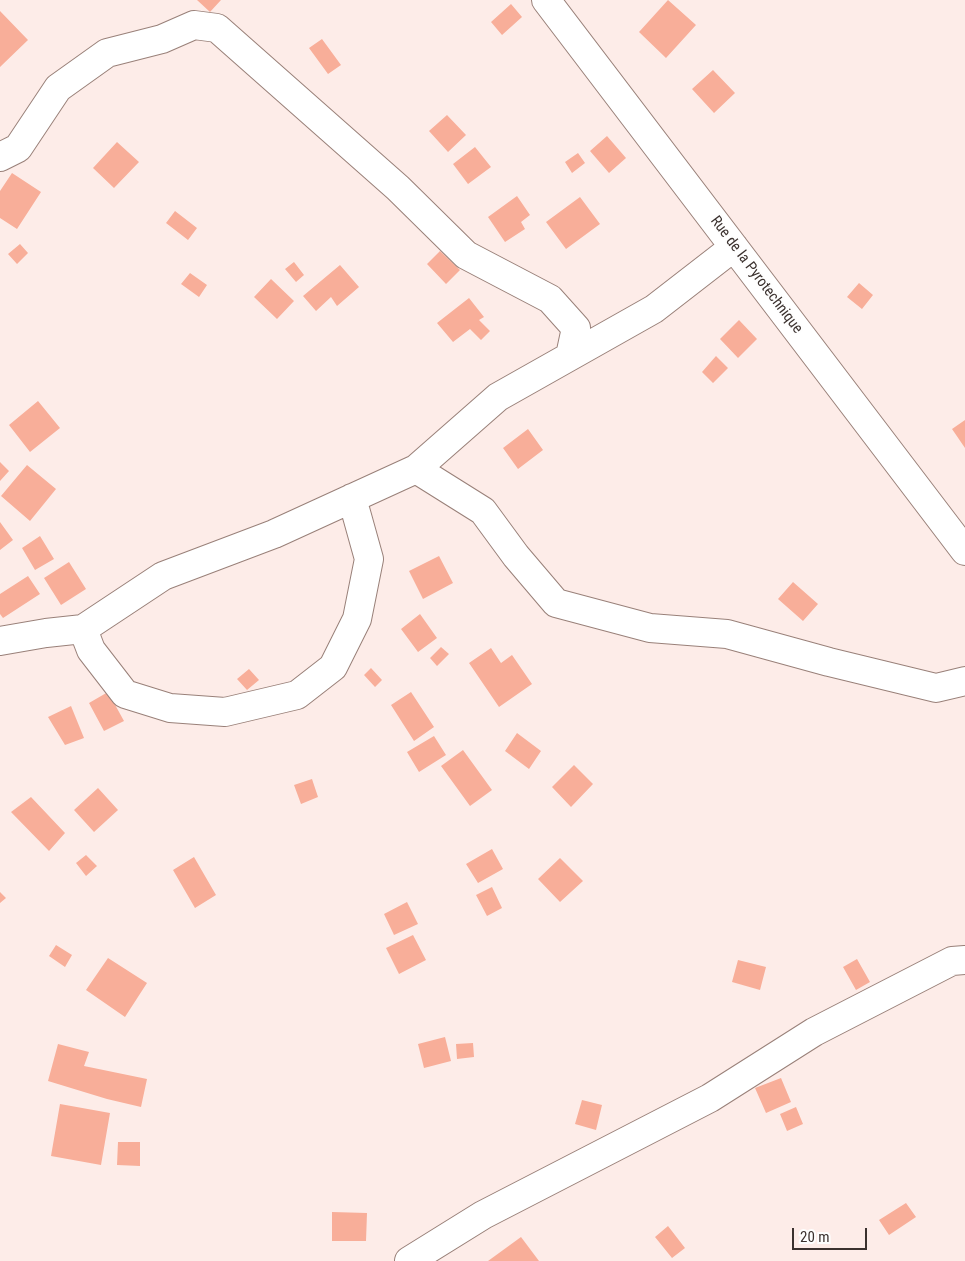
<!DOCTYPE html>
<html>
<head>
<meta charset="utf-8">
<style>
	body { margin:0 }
	#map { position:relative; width:965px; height:1261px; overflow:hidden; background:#fdece8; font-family:"Roboto Condensed",sans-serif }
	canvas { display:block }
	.scale { position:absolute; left:792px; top:1228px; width:75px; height:22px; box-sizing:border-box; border:2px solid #3b312e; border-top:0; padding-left:6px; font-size:15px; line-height:18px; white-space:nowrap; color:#3b312e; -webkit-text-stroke:4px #fefefe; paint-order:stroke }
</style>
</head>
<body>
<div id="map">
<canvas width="965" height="1261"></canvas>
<div class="scale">20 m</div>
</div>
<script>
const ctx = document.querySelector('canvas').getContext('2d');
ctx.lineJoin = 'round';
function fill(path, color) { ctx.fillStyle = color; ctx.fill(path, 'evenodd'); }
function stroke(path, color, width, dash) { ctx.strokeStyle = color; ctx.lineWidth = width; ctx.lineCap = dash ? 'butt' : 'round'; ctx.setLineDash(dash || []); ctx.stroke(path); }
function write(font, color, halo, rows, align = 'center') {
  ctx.font = font + ' "Roboto Condensed",sans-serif'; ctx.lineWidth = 4.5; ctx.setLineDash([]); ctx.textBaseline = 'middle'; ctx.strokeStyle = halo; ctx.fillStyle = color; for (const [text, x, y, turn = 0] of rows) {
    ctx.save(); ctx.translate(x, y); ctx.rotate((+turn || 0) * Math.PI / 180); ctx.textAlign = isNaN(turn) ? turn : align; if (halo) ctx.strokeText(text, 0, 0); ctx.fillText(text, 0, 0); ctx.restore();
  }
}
fill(new Path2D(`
	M197 0H221L210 12Z
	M668 0 696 25 666 58 639 32Z
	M511 4 522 17 502 35 491 22Z
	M0 11 28 40 0 67Z
	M322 39 341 65 328 74 309 48Z
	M713 70 735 93 714 113 692 89Z
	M447 115 466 135 448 152 429 131Z
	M607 136 626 158 609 173 590 151Z
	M117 142 139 162 114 188 93 168Z
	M475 147 491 167 468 184 453 164Z
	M578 153 585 163 572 173 565 162Z
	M12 173 41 192 17 229 0 218V191Z
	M517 196 530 215 521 222 525 229 505 242 488 217Z
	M580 197 600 224 566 249 546 222Z
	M175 211 197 228 188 240 166 223Z
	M20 244 28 253 17 264 8 254Z
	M440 251 460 270 446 284 427 264Z
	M294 262 304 275 296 282 285 269Z
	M340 265 359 287 337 306 331 297 316 311 303 296Z
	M190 273 207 285 199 297 181 284Z
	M271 279 294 301 277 319 254 297Z
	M859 283 873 295 862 309 847 297Z
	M469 298 484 317 479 320 490 331 481 340 470 329 453 342 437 323Z
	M739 320 757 339 738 358 720 339Z
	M716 356 728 368 713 383 702 372Z
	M38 401 60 428 30 452 9 425Z
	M965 420V448L952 429Z
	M528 429 543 450 518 469 503 448Z
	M0 462 9 471 0 481Z
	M27 465 56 489 30 521 1 496Z
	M0 522 13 540 0 550Z
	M40 536 54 559 35 570 22 548Z
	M439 556 453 583 423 599 409 571Z
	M69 562 86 589 61 605 44 578Z
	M28 576 40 594 3 618 0 614V594Z
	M793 582 818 604 803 621 778 599Z
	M420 614 437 638 418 652 401 629Z
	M441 647 449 654 437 666 430 658Z
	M491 648 501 663 512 655 532 684 499 707 469 663Z
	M371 668 382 680 375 687 364 675Z
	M249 669 259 680 247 690 237 679Z
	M108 692 124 721 104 731 89 703Z
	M411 692 434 727 414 741 391 705Z
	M71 706 84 738 65 745 48 717Z
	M517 733 541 751 529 769 505 751Z
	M434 736 446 755 419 772 407 752Z
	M463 750 492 790 470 806 441 766Z
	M574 765 593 784 571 807 552 787Z
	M312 779 318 797 301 804 294 785Z
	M98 788 118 810 94 832 74 810Z
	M31 797 65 833 49 851 11 812Z
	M492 849 503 869 478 883 466 864Z
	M86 855 97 866 86 876 76 863Z
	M194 857 216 895 195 908 173 870Z
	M560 858 583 881 560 902 538 879Z
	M492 887 502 908 487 916 476 895Z
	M0 892 6 898 0 903Z
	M407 902 418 924 394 935 384 914Z
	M413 935 426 960 399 974 386 948Z
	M56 945 72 955 65 967 49 956Z
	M108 958 147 983 125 1017 86 990Z
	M857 959 870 982 856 990 843 967Z
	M738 960 766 967 760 990 732 982Z
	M445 1037 451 1061 424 1068 418 1044Z
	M473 1043 474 1057 457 1059 456 1044Z
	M58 1044 89 1052 84 1066 147 1079 141 1107 107 1099 48 1081Z
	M781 1078 791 1102 766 1113 755 1088Z
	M582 1100 602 1105 596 1130 575 1124Z
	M60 1104 110 1113 101 1165 51 1156Z
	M796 1107 803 1124 787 1131 780 1114Z
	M118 1142H140V1166L117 1165Z
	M906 1203 916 1217 889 1235 879 1220Z
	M332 1212 367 1213 366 1241H332Z
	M668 1226 685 1248 672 1258 655 1237Z
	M521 1237 539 1261H488Z`), '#f8ae99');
const minor = new Path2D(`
	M546 0 965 551
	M0 157 18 148 58 88 107 53 162 39 194 25 217 28 398 188 466 255 550 299 576 328 570 356
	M416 469 498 397 654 309 734 247
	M352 498 369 559 357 619 333 667 297 695 225 712 170 708 125 694 91 650 83 629 163 576 274 534 416 469 483 511 516 556 556 603 650 628 727 634 829 662 936 688 965 681
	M0 641 46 633 83 629
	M409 1261 483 1215 710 1098 814 1032 952 961 965 960`);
stroke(minor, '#998079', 30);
stroke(minor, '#fff', 28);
write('15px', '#3b312e', '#fefefe', [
	["Rue de la Pyrotechnique",756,275,53]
]);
</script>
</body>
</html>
